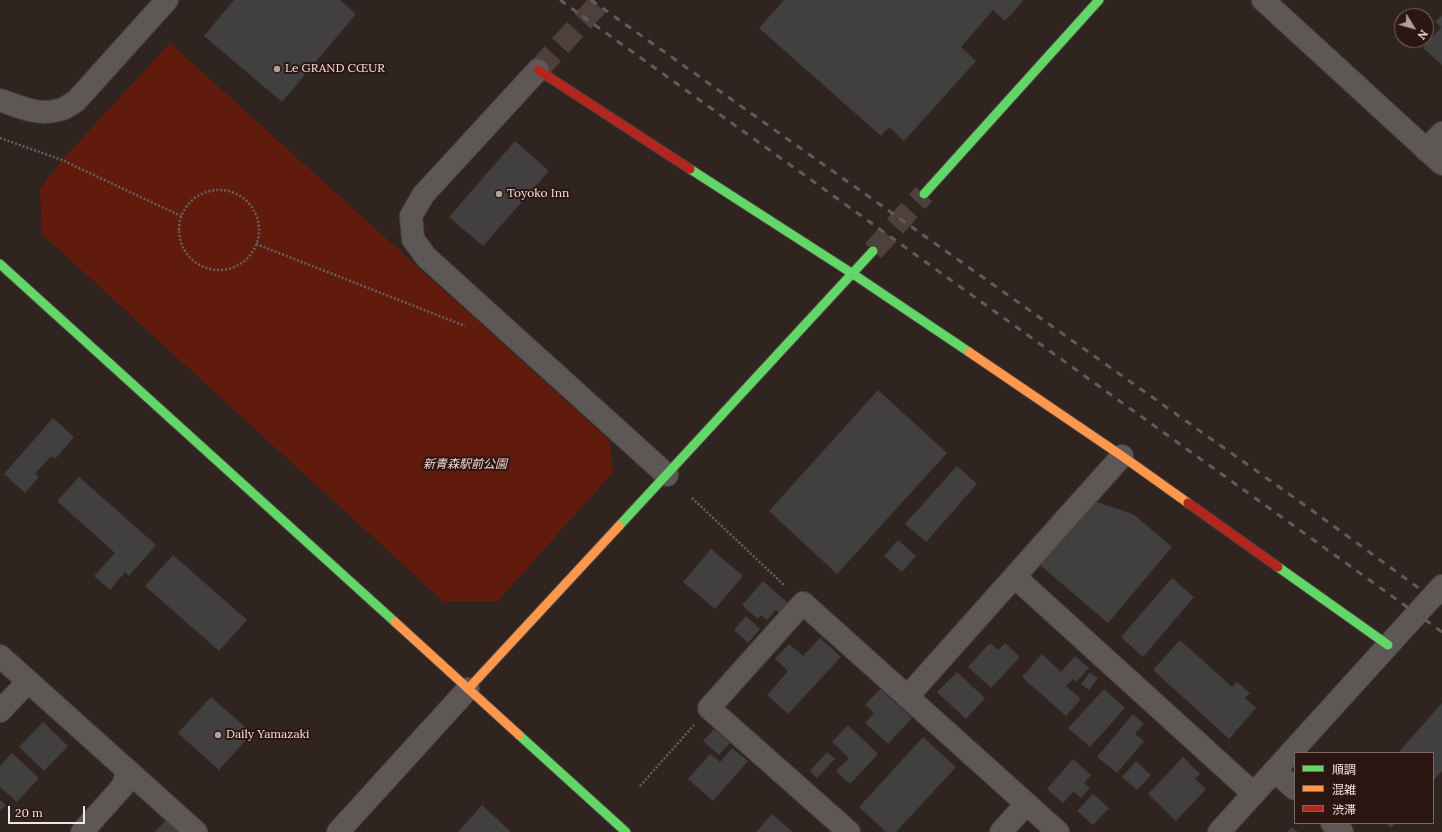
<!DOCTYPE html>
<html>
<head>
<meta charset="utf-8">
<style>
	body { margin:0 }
	#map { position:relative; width:1442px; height:832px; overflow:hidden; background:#302420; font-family:Lora,"Noto Sans JP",serif }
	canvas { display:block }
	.legend { position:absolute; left:1294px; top:752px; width:140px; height:72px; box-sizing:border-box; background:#2c1611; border:1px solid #7c6864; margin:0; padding:5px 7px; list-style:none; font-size:12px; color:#f5e4e1 }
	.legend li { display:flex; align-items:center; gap:8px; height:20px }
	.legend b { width:20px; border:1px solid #7c6864 }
	.north { position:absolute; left:1394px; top:8px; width:40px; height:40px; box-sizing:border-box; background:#2c1611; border:1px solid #7c6864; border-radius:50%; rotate:127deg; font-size:11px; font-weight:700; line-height:16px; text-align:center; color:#f5e4e1 }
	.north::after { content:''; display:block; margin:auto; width:14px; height:18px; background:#b0a19d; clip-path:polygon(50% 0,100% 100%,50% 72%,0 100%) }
	.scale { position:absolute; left:8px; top:806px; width:77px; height:18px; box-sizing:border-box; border:2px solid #f5e4e1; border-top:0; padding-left:5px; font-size:12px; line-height:14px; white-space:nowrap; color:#f5e4e1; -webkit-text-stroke:3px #2c1611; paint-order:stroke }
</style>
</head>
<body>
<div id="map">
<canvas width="1442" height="832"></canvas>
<ul class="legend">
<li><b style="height:5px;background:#63d668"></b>順調</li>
<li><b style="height:5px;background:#ff974d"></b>混雑</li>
<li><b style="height:5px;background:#b3261e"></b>渋滞</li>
</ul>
<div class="north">N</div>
<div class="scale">20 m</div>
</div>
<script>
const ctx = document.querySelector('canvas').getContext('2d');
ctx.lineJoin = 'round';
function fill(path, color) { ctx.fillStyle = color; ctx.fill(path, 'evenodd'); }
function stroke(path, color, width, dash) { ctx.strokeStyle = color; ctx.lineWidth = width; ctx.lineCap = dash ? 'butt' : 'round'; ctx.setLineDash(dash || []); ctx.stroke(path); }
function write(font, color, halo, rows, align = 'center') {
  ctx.font = font + ' Lora,"Noto Sans JP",serif'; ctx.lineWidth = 4; ctx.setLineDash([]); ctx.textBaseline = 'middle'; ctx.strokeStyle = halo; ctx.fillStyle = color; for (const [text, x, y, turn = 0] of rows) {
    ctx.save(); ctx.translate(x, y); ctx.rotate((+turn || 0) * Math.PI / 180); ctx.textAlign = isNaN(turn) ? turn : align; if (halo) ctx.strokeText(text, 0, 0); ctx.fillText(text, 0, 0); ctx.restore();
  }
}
fill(new Path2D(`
	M170 43 609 440 613 472 497 602H444L42 234 40 189 62 160Z`), '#611b0d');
fill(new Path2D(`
	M234 0H340L356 14 282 102 204 36Z
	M784 0H1024L1005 21 993 10 961 47 976 61 904 141 889 127 881 136 759 28Z
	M1442 15V65L1423 48 1441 27 1435 22Z
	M515 141 549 171 483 246 449 217Z
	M878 390 947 453 837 574 769 511Z
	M53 418 74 437 55 459 51 456 35 474 39 477 25 493 4 474Z
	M957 466 977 484 926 542 905 524Z
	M79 477 156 545 129 576 125 572 110 590 94 576 115 553 57 501Z
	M1094 501 1133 514 1172 547 1108 623 1040 565Z
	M898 540 916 556 902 572 884 556Z
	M711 549 743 576 715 609 683 582Z
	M173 555 247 620 219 651 145 586Z
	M1172 578 1194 597 1143 657 1121 637Z
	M763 581 789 604 780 614 776 610 767 620 761 615 758 619 742 605Z
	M746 616 760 629 748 643 734 630Z
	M820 638 841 657 788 714 767 695 788 671 775 659 789 644 803 656Z
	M1180 640 1232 687 1237 682 1250 693 1245 698 1256 708 1229 739 1153 670Z
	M990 643 998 650 1005 643 1020 657 991 688 968 667Z
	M1042 654 1061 672 1075 656 1089 668 1076 682 1073 679 1066 686 1081 699 1066 716 1022 677Z
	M957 672 985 698 966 719 937 692Z
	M1090 672 1098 678 1089 690 1081 684Z
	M880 689 912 718 888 744 865 723 874 713 865 705Z
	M1104 689 1125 708 1090 747 1068 728Z
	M211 697 252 733 219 770 178 733Z
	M1442 703V771L1433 781V753H1398Z
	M1133 714 1144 724 1135 734 1144 741 1117 773 1097 757Z
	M43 722 68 746 44 771 19 747Z
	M848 725 878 754 850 784 836 771 849 758 832 742Z
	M714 729 730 743 719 755 703 741Z
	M923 737 956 767 896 832H886L859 807Z
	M732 748 748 761 713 801 688 779 710 754 720 762Z
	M827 752 835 759 817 778 810 771Z
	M12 753 39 778 17 802 0 787V766Z
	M1183 757 1200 774 1195 779 1206 789 1176 821 1148 794Z
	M1073 759 1091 775 1084 783 1090 788 1081 798 1074 791 1063 803 1047 789Z
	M1136 761 1151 775 1137 790 1122 777Z
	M1093 794 1109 808 1093 825 1077 811Z
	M0 800 6 805 0 811Z
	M482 805 511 832H458Z
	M772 814 793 832H756Z
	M167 819 181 832H155Z
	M1386 823H1396L1391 828Z
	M1292 827 1298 832H1287Z`), '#413f3f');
stroke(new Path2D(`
	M538 70 602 0`), '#4e413d', 22, [22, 11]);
stroke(new Path2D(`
	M873 251 924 194`), '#4e413d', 22, [22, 11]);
const street = new Path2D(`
	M1263 0 1442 164
	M538 70 423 195 411 216 413 239 426 257 667 475
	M0 100C20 107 38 116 59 110 65 109 71 104 76 101L167 0
	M1426 150 1442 133
	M1015 577 1254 794
	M0 656 196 832
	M907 697 1122 456
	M0 711 28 682
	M1275 771 1295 789
	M1332 823 1342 832
	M82 832 123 786 127 771
	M338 832 468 689
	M849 832 709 708 803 603 1058 832
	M1001 832 1026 804
	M1219 832 1442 586`);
const fast = new Path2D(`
	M690 169 853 274 969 352
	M924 194 1099 0
	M0 264 395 622
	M619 526 873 251
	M1278 567 1388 645
	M519 735 626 832`);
const slow = new Path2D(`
	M969 352 1122 456 1188 503
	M395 622 519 735
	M468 689 619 526`);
const jam = new Path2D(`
	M538 70 690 169
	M1188 503 1278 567`);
stroke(street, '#4a403d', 24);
stroke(fast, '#4a403d', 11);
stroke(slow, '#4a403d', 11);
stroke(jam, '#4a403d', 11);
stroke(new Path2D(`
	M0 138 62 160 181 216
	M179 230a40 40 0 1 1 80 0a40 40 0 1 1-80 0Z
	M256 244 465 326
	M692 498 785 586
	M640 786 694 725`), '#67605f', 2.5, [2, 2]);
stroke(street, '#5d5756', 22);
stroke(fast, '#63d668', 9);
stroke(slow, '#ff974d', 9);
stroke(jam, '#b3261e', 9);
stroke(new Path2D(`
	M560 0 1442 632
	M591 0 1306 506 1442 605`), '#635b59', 3, [7, 7]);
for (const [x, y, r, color] of [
	[277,69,4,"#b0a19d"],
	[499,194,4,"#b0a19d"],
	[218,735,4,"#b0a19d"]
]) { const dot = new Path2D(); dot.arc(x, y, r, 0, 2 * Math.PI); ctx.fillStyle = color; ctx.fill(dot); stroke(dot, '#2c1611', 1.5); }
write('12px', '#f5e4e1', '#2c1611', [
	["Le GRAND CŒUR",285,69],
	["Toyoko Inn",507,194],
	["Daily Yamazaki",226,735]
], 'left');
write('italic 12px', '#f0d6cf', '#2c1611', [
	["新青森駅前公園",465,465]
]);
</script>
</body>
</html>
